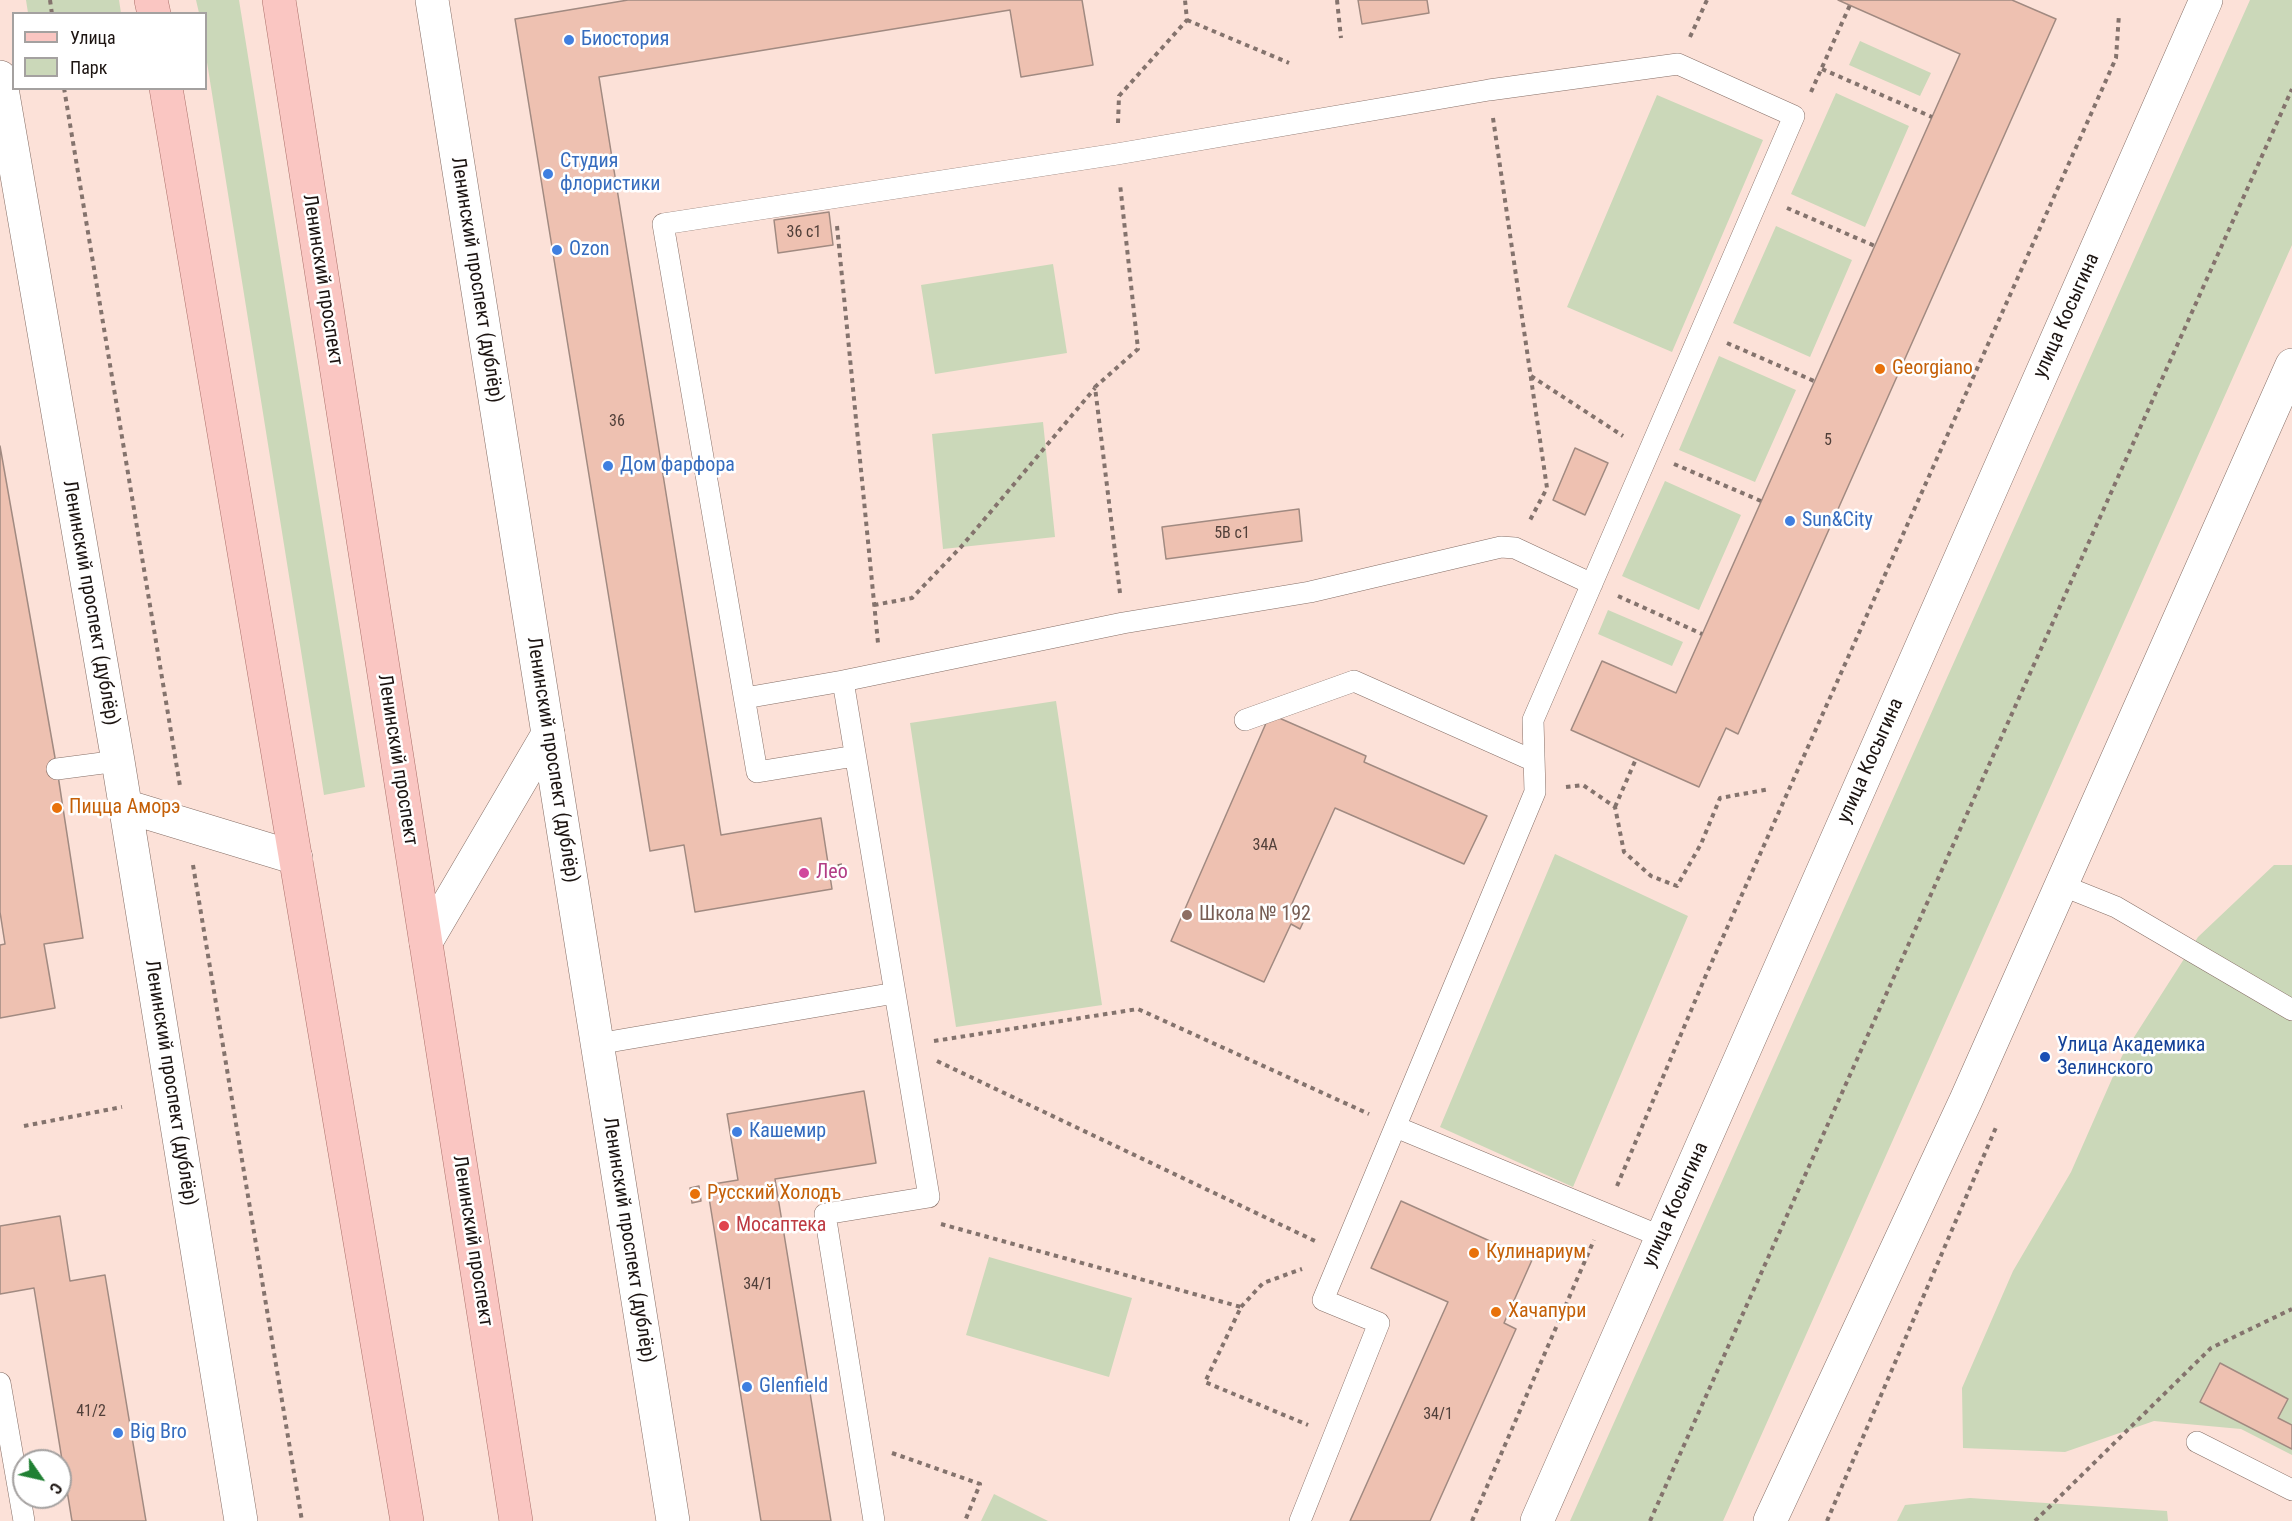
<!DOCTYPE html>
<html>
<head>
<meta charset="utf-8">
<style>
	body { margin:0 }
	#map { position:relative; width:2292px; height:1521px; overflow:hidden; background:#fce1d8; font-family:"Roboto Condensed",sans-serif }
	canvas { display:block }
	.legend { position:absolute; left:12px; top:12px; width:195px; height:78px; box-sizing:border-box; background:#fff; border:2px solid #a4a1a0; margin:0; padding:8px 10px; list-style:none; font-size:18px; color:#1c1411 }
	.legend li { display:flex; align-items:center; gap:12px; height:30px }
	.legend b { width:30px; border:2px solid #a4a1a0 }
	.north { position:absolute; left:12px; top:1449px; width:60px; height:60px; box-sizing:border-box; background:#fff; border:2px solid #a4a1a0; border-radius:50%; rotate:124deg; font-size:16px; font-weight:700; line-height:24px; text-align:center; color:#1c1411 }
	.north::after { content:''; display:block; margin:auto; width:21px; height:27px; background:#208033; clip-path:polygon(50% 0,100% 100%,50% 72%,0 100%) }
</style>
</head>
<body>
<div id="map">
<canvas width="2292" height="1521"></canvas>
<ul class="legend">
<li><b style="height:8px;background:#fac6c2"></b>Улица</li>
<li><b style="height:16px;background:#cbd8b9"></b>Парк</li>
</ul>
<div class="north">С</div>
</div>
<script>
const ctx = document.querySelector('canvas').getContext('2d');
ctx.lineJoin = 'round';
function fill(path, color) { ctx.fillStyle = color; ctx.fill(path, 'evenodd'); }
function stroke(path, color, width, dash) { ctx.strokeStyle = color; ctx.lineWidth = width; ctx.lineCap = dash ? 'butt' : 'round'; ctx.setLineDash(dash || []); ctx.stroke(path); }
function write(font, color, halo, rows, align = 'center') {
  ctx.font = font + ' "Roboto Condensed",sans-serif'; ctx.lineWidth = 5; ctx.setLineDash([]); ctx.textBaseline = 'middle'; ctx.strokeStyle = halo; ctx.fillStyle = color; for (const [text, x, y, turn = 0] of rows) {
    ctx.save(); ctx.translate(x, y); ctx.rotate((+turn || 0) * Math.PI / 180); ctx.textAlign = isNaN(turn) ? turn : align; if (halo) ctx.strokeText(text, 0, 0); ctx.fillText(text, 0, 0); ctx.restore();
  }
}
fill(new Path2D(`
	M26 0H119L121 13H28Z
	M196 0H239L365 787 324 795 206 56V14L199 13Z
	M2250 0H2292V245L1723 1521H1570Z
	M1860 41 1931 73 1920 96 1849 65Z
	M1836 93 1909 126 1865 227 1791 194Z
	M1657 95 1763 140 1672 352 1567 307Z
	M1776 226 1852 260 1810 357 1733 323Z
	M1053 264 1067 353 935 374 921 285Z
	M1719 356 1796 390 1755 482 1679 450Z
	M1043 422 1055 537 943 549 932 434Z
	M1665 481 1741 515 1699 610 1622 576Z
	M1608 610 1683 642 1672 666 1598 634Z
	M1056 701 1102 1005 956 1027 910 723Z
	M1555 854 1688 916 1573 1187 1440 1127Z
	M2274 865H2292V1455L2241 1429 2154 1421 2065 1452 1963 1448 1962 1388 2013 1271 2071 1172 2122 1056 2198 937Z
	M989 1257 1132 1298 1109 1377 966 1335Z
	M994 1494 1048 1521H981Z
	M1970 1498 2167 1511 2168 1521H1897L1905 1505Z`), '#cbd8b9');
const building = new Path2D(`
	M628 0H1082L1093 65 1021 77 1010 10 599 77 721 835 821 818 832 889 695 912 684 845 650 851 515 19Z
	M1358 0H1427L1429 13 1362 24Z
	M1838 0H2012L2056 19 1738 734 1726 728 1699 787 1571 730 1602 661 1676 693 1960 54Z
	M829 212 833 245 778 253 774 220Z
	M0 446 57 769 83 938 44 944 55 1008 0 1018V945L5 944 0 912Z
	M1575 448 1608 463 1585 515 1553 500Z
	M1299 509 1302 541 1166 559 1162 527Z
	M1270 714 1366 756 1364 762 1487 816 1464 864 1335 808 1290 908 1306 916 1300 929 1291 924 1264 982 1171 941Z
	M864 1091 876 1163 775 1179 831 1521H761L707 1185 738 1180 727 1114Z
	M699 1186 701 1201 692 1203 690 1188Z
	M1401 1201 1532 1260 1504 1323 1516 1329 1430 1521H1350L1448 1302 1371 1268Z
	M60 1216 70 1281 105 1275 146 1521H72L34 1288 0 1294V1226Z
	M2220 1363 2288 1399 2278 1418 2292 1425V1449L2200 1402Z`);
fill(building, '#eec1b1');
stroke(building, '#a18a81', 1.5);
const lane = new Path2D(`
	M843 681 929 1197 825 1214 874 1521
	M745 698 843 681 1123 623 1310 592 1501 547 1515 548 1592 584
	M1245 720 1354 681 1534 761
	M855 756 757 772 663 224 1117 154 1489 90 1678 64 1794 116 1533 720 1535 792 1323 1300 1379 1323 1300 1521
	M57 769 118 761
	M2061 885 2116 907 2292 1010
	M597 1044 895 993
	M1396 1127 1662 1237
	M0 1383 24 1521
	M2197 1442 2292 1490`);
const street = new Path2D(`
	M548 734 673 1521`);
const secondary = new Path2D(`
	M0 77 118 761 241 1521
	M125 806 296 858
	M426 942 548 734 432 0
	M1537 1521 2206 0
	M1770 1521 1966 1100 2292 365`);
const primary = new Path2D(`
	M151 0 154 14
	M279 0 516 1521
	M166 88 407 1521`);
stroke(lane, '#866f67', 22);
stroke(street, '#866f67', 34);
stroke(secondary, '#866f67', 34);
stroke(primary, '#aa6f69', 34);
stroke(new Path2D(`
	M50 0 52 14
	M1337 0 1341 38
	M1187 20 1289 63
	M1690 37 1707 0
	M1822 69 1932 117
	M64 88 180 786
	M1811 92 1850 5
	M1493 118 1547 488 1529 522
	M1118 123 1119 96 1187 20 1185 0
	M1787 208 1875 246
	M837 226 878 643
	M1727 343 1814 381
	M1531 376 1623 436
	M1674 464 1761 501
	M1120 593 1095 387 1138 349 1120 184
	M1618 596 1702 634
	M874 605 912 598 961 547 1095 388
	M1566 787 1583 785 1615 807 1624 852 1651 876 1677 886 1701 844 1720 798 1770 789
	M1615 807 1636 759
	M193 865 302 1521
	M829 868 843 865
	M934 1041 1138 1009 1369 1114
	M937 1061 1315 1241
	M24 1126 122 1107
	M1617 1186 1706 975 2116 58 2119 14
	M941 1224 1241 1307 1205 1382 1308 1425
	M1241 1307 1263 1283 1302 1269
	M892 1453 980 1484 965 1521
	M1472 1521 1594 1240
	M1650 1521 2292 89
	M1827 1521 1997 1125
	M2035 1521 2211 1348 2292 1309`), '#84736d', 4, [4.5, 4.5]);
stroke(lane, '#fff', 21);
stroke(street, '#fff', 33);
stroke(secondary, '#fff', 33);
stroke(primary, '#fac6c2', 33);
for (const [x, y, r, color] of [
	[569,40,6,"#3f7fe0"],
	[548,174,6,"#3f7fe0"],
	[557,250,6,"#3f7fe0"],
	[1880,369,6,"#e8710a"],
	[608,466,6,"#3f7fe0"],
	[1790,521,6,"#3f7fe0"],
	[57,808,6,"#e8710a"],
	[804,873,6,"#d1479c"],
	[1187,915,6,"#8d6e63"],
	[2045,1057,6,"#1a4fb4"],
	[737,1132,6,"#3f7fe0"],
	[695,1194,6,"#e8710a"],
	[724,1226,6,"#e0444e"],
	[1474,1253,6,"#e8710a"],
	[1496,1312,6,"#e8710a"],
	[747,1387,6,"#3f7fe0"],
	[118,1433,6,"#3f7fe0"]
]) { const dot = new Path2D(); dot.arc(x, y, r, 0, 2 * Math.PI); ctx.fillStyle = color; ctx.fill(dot); stroke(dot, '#fff', 2); }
write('16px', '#503f39', null, [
	["36 с1",804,233],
	["36",617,422],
	["5",1828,441],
	["5В с1",1232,534],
	["34А",1265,846],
	["34/1",758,1285],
	["41/2",91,1412],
	["34/1",1438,1415]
]);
write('20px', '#366cbe', '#fff', [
	["Биостория",581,40],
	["Студия",560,162],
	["флористики",560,185],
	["Ozon",569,250],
	["Дом фарфора",620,466],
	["Sun&City",1802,521],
	["Кашемир",749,1132],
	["Glenfield",759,1387],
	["Big Bro",130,1433]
], 'left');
write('20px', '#1c1411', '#fff', [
	["Ленинский проспект",322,280,81],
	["Ленинский проспект (дублёр)",476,280,81],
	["улица Косыгина",2067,316,-66],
	["Ленинский проспект (дублёр)",90,603,80],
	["Ленинский проспект",397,760,81],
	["Ленинский проспект (дублёр)",552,760,81],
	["улица Косыгина",1871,761,-66],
	["Ленинский проспект (дублёр)",170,1083,81],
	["улица Косыгина",1676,1205,-66],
	["Ленинский проспект (дублёр)",628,1240,81],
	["Ленинский проспект",472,1241,81]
]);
write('20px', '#c56008', '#fff', [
	["Georgiano",1892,369],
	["Пицца Аморэ",69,808],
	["Русский Холодъ",707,1194],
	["Кулинариум",1486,1253],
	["Хачапури",1508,1312]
], 'left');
write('20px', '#b23c85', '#fff', [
	["Лео",816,873]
], 'left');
write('20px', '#785e54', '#fff', [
	["Школа № 192",1199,915]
], 'left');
write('20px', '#164399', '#fff', [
	["Улица Академика",2057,1046],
	["Зелинского",2057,1069]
], 'left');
write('20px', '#be3a42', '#fff', [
	["Мосаптека",736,1226]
], 'left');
</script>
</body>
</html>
